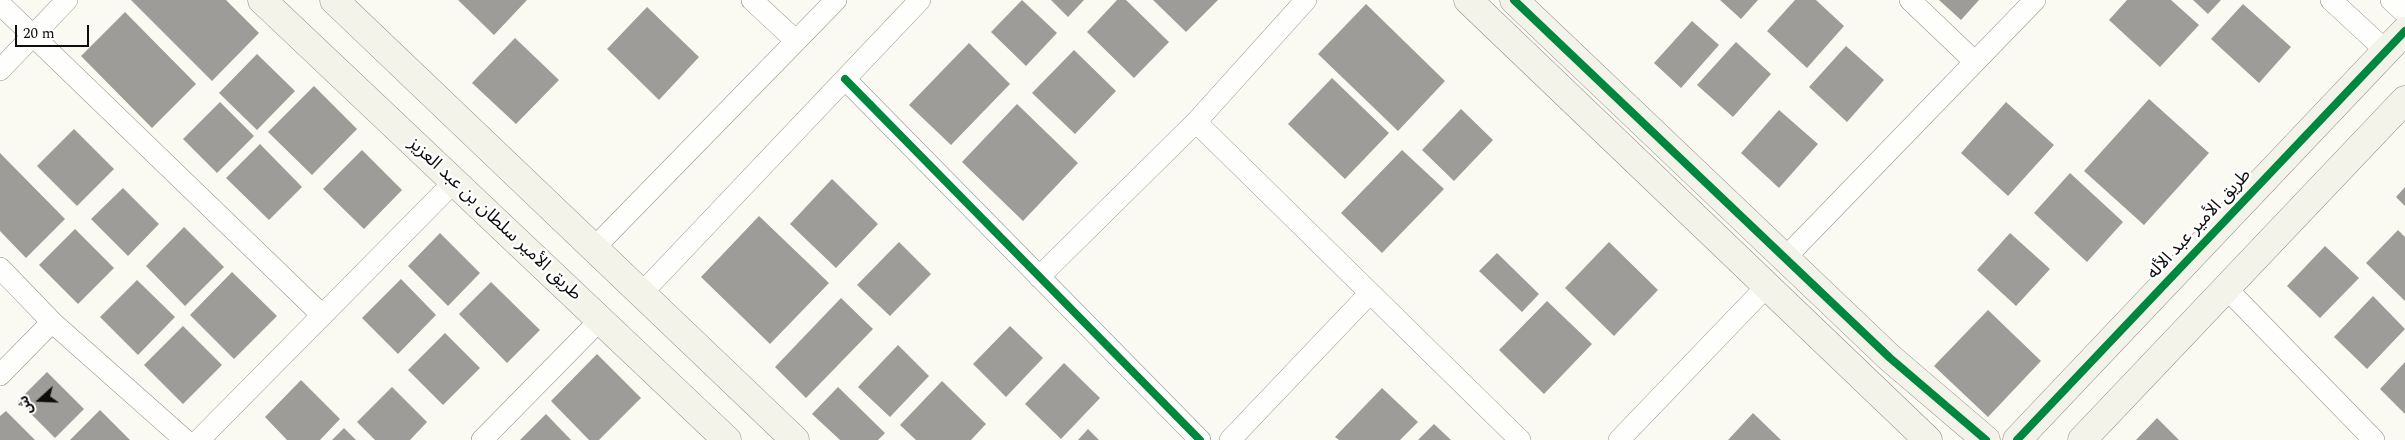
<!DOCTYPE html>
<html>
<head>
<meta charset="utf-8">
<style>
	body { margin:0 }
	#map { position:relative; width:2405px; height:440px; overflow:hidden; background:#faf9f2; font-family:Spectral,"Noto Sans Arabic",serif }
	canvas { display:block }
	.north { position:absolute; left:15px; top:375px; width:50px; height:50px; -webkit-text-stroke:4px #fff; paint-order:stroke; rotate:250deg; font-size:14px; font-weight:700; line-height:20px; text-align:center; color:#0d0d0d }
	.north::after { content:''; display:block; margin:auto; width:18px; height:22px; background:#0d0d0d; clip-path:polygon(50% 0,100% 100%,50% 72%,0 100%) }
	.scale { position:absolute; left:15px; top:25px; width:74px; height:22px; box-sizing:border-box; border:2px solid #0d0d0d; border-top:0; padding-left:6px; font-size:15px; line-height:18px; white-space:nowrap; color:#0d0d0d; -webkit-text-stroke:4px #fff; paint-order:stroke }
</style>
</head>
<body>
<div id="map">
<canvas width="2405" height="440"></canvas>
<div class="north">ش</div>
<div class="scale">20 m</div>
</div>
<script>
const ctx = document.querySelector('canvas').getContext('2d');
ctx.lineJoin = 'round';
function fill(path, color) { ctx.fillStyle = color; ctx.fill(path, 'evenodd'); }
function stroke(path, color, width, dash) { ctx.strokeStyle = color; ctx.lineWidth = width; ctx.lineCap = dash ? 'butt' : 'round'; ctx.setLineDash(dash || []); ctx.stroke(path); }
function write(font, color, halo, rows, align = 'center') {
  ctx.font = font + ' Spectral,"Noto Sans Arabic",serif'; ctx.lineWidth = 5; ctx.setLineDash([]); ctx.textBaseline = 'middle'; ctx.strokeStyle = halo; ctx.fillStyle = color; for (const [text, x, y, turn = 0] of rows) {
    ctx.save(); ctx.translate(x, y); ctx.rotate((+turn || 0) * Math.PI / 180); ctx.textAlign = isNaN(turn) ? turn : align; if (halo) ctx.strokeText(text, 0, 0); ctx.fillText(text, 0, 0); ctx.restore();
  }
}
fill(new Path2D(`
	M131 0H226L259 33 212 81Z
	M458 0H527L494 35Z
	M1022 0 1057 33 1026 66 991 32Z
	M1051 0H1084L1068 17Z
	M1117 0H1126L1169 42 1134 78 1087 32Z
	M1153 0H1218L1186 32Z
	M1720 0H1758L1741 19Z
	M1795 0H1816L1844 26 1807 68 1767 31Z
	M1939 0H1979L1961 20Z
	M2127 0H2171L2199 25 2160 67 2109 20Z
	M2193 0H2221L2208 14Z
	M1366 4 1445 81 1398 131 1318 54Z
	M2243 4 2291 47 2259 83 2211 39Z
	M647 7 699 57 659 100 607 49Z
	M125 12 196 84 152 128 81 56Z
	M1692 21 1719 45 1681 88 1654 63Z
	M515 38 559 80 516 124 472 83Z
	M1736 42 1771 74 1733 117 1697 85Z
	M969 43 1010 84 951 145 909 105Z
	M1846 46 1884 80 1847 122 1809 87Z
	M1074 50 1116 91 1075 134 1032 93Z
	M257 54 295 91 257 130 219 93Z
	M1332 78 1389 133 1345 179 1288 124Z
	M314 86 357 129 312 175 268 132Z
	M2149 99 2209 153 2144 225 2084 171Z
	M220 102 254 136 217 173 183 139Z
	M2006 102 2054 145 2008 196 1961 153Z
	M1017 104 1078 163 1023 221 962 162Z
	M1461 109 1493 140 1454 181 1422 150Z
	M1779 110 1818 144 1779 188 1741 153Z
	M74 129 114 169 77 206 37 166Z
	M260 144 302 187 269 220 226 178Z
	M362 150 402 190 364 229 323 189Z
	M1402 150 1444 189 1382 253 1341 213Z
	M0 153 65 219 26 258 0 231Z
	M2070 173 2123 222 2087 262 2034 213Z
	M832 179 878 224 836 268 790 224Z
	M2405 187V206L2396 197Z
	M123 188 159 224 128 256 91 219Z
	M759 216 829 283 770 344 701 277Z
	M184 227 224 267 185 306 146 266Z
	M75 229 114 268 78 304 39 265Z
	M2398 230 2405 237V301L2366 263Z
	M440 233 480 273 448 306 408 266Z
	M2010 233 2050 269 2016 306 1977 270Z
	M899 242 931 274 890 316 857 285Z
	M1609 242 1658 290 1614 336 1565 288Z
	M2325 246 2359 278 2320 318 2287 286Z
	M1497 253 1539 294 1522 312 1479 271Z
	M232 272 277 316 234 359 190 315Z
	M401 279 436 315 398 354 362 318Z
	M137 280 175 317 138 355 100 317Z
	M491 282 540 330 507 363 459 314Z
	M2373 296 2405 329 2367 369 2334 337Z
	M841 298 873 329 806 398 775 367Z
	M1547 301 1592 344 1544 394 1499 350Z
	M1988 310 2041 361 1988 417 1934 366Z
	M183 326 222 365 183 404 144 365Z
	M1010 326 1043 358 1006 397 973 364Z
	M445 333 480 368 443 405 408 370Z
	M898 345 929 376 890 417 858 387Z
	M597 354 641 398 599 440H589L551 401Z
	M2405 362V414L2380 389Z
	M1064 363 1100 398 1061 439 1025 404Z
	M47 372 84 409 55 438 18 401Z
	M301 380 340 419 320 440H287L265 417Z
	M942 381 986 424 971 440H916L900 425Z
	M392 387 427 422 410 440H375L357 422Z
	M838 387 885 433 878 440H840L812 414Z
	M1382 388 1418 422 1400 440H1339L1335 437Z
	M100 410 130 440H70Z
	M6 411 35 440H0V416Z
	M1753 413 1781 440H1728Z
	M546 414 571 440H520Z
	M2157 418 2179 440H2136Z
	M1434 424 1451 440H1418Z
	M344 428 356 440H332Z
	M1088 429 1099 440H1078Z`), '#9d9c98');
const street = new Path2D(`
	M752 0 796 41
	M1910 0 1975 62
	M2331 0 2385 50
	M2391 0 2405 13
	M0 4 322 315
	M0 70 67 0
	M845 79 1200 440
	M1196 122 1520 440
	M594 248 836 0
	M1785 258 2035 0
	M0 268 52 322 185 440
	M1039 277 1196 122 1306 0
	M2226 288 2374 440
	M641 294 920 0
	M0 375 52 322
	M199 440 454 182
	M482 440 600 320
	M1230 440 1370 293
	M1619 440 1767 286`);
const secondary = new Path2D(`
	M262 0 727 440
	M334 0 795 440
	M1468 0 1928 440
	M1514 0 1890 358 1986 440
	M2017 440 2405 31
	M2082 440 2405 100`);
stroke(street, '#949390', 22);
stroke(secondary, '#8a8a87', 29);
stroke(street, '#fefefd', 21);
stroke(secondary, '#f4f3ea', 28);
stroke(new Path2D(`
	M1514 0 1890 358 1986 440
	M845 79 1200 440
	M2017 440 2405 31`), '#00873e', 8);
write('18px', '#0d0d0d', '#fff', [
	["طريق الأمير سلطان بن عبد العزيز",494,220,43],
	["طريق الأمير عبد الأله",2200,225,-47]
]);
</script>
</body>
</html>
